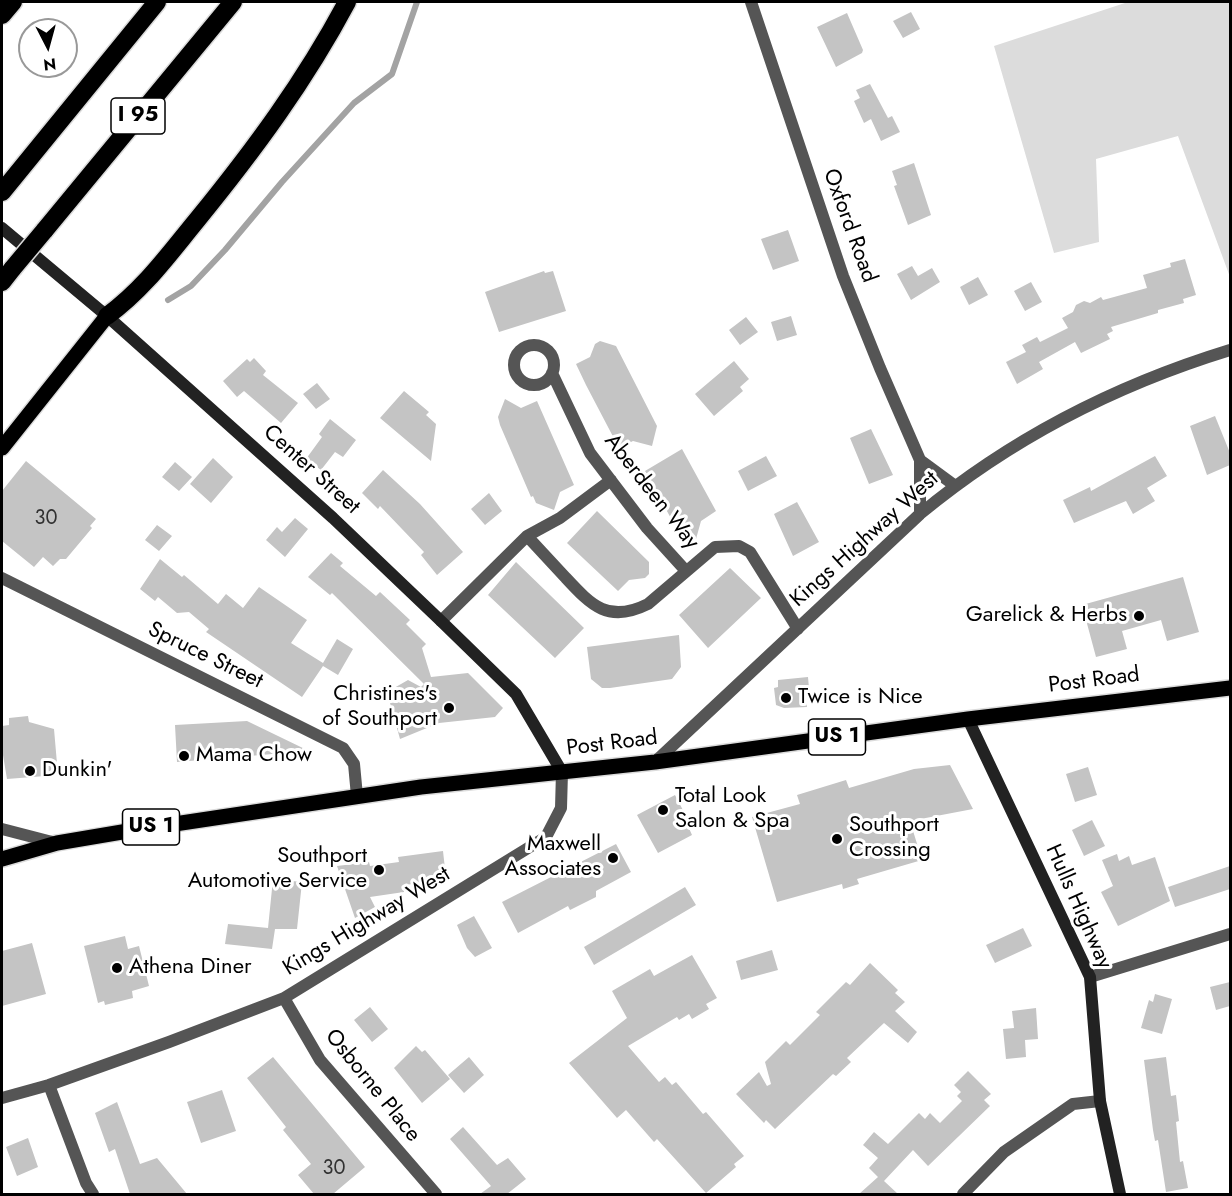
<!DOCTYPE html>
<html>
<head>
<meta charset="utf-8">
<style>
	body { margin:0 }
	#map { position:relative; width:1232px; height:1196px; overflow:hidden; background:#fff; font-family:Jost,sans-serif }
	canvas { display:block }
	.frame { position:absolute; inset:0; border:3px solid #000; pointer-events:none }
	.north { position:absolute; left:18px; top:18px; width:60px; height:60px; box-sizing:border-box; background:#fff; border:2px solid #999; border-radius:50%; rotate:174deg; font-size:16px; font-weight:700; line-height:24px; text-align:center; color:#000 }
	.north::after { content:''; display:block; margin:auto; width:21px; height:27px; background:#000; clip-path:polygon(50% 0,100% 100%,50% 72%,0 100%) }
</style>
</head>
<body>
<div id="map">
<canvas width="1232" height="1196"></canvas>
<div class="frame"></div>
<div class="north">N</div>
</div>
<script>
const ctx = document.querySelector('canvas').getContext('2d');
ctx.lineJoin = 'round';
function fill(path, color) { ctx.fillStyle = color; ctx.fill(path, 'evenodd'); }
function stroke(path, color, width, dash) { ctx.strokeStyle = color; ctx.lineWidth = width; ctx.lineCap = dash ? 'butt' : 'round'; ctx.setLineDash(dash || []); ctx.stroke(path); }
function write(font, color, halo, rows, align = 'center') {
  ctx.font = font + ' Jost,sans-serif'; ctx.lineWidth = 6; ctx.setLineDash([]); ctx.textBaseline = 'middle'; ctx.strokeStyle = halo; ctx.fillStyle = color; for (const [text, x, y, turn = 0] of rows) {
    ctx.save(); ctx.translate(x, y); ctx.rotate((+turn || 0) * Math.PI / 180); ctx.textAlign = isNaN(turn) ? turn : align; if (halo) ctx.strokeText(text, 0, 0); ctx.fillText(text, 0, 0); ctx.restore();
  }
}
fill(new Path2D(`
	M1128 2H1230V277L1178 136 1096 159 1099 242 1054 253 994 46Z`), '#dcdcdc');
stroke(new Path2D(`
	M168 300 191 286 225 250 282 182 354 103 392 74 417 2`), '#a3a3a3', 6);
fill(new Path2D(`
	M911 12 920 29 903 38 893 21Z
	M847 13 863 50 862 53 836 67 817 27Z
	M870 84 888 118 892 116 900 132 881 141 871 119 864 123 854 101 860 98 856 90Z
	M914 163 931 215 908 225 894 186 897 185 892 171Z
	M788 230 799 261 773 270 761 239Z
	M1185 259 1196 295 1183 299 1184 303 1158 310V313L1111 327 1113 331 1107 334 1110 339 1081 353 1075 342 1039 362 1043 369 1017 384 1006 362 1026 352 1022 345 1037 337 1040 342 1068 328 1062 318 1073 312 1076 305 1084 301 1090 303 1101 297 1103 300 1147 288 1143 275 1171 267 1170 263Z
	M912 266 918 276 932 268 940 282 911 300 897 274Z
	M544 271 545 273 553 271 566 311 499 332 485 292Z
	M978 277 988 295 969 305 960 287Z
	M1031 282 1042 302 1025 311 1014 291Z
	M791 316 797 335 777 341 771 322Z
	M746 317 758 332 740 345 729 330Z
	M600 341 616 346 657 426 652 446 633 441 619 448 586 385 576 364 590 357 595 344Z
	M254 358 266 371 263 375 298 403 281 423 244 391 237 397 223 381 247 359 250 362Z
	M734 361 749 379 740 387 743 391 714 416 695 394Z
	M317 383 330 399 316 409 303 394Z
	M404 391 429 412 426 415 436 424 431 461 380 418Z
	M505 399 521 408 537 401 574 485 560 492 554 510 536 503 533 496 531 497 500 425 498 417Z
	M1215 416 1230 453V465L1207 475 1190 426Z
	M330 419 356 440 343 457 335 452 321 470 306 459 322 437 319 434Z
	M871 429 893 475 869 484 850 438Z
	M682 449 716 511 701 521 696 539 679 533 645 471Z
	M766 456 777 476 748 491 738 471Z
	M1155 456 1167 476 1147 488 1155 501 1133 514 1126 501 1074 523 1063 500 1090 487 1091 491Z
	M213 458 233 477 211 503 190 484Z
	M26 461 96 519 90 526 92 528 66 559H60L53 566 43 557 34 567 2 541V491Z
	M175 462 192 477 179 491 162 477Z
	M383 470 420 504 463 552 437 575 421 555 424 552 380 506 378 509 362 493Z
	M489 493 502 511 485 525 471 509Z
	M797 502 819 542 793 556 774 514Z
	M597 511 649 562V574L645 578 629 580 618 591 567 543Z
	M295 518 308 529 285 557 266 540 277 527 282 532Z
	M157 525 172 536 159 551 145 540Z
	M331 553 343 563 340 566 376 596 380 592 410 620 406 624 426 644 422 648 431 677 468 673 503 708 495 717 439 723 400 739 387 692 408 680 421 687 424 684 332 593 330 595 308 577Z
	M160 559 182 577 184 575 218 604 226 594 243 608 259 587 307 620 291 643 323 663 337 639 353 649 338 675 323 666 302 697 206 632 209 629 189 612 177 613 158 597 155 601 140 589Z
	M516 562 584 628 555 658 488 595Z
	M730 568 761 598 708 648 679 615Z
	M1183 577 1199 632 1167 641 1161 620 1122 631 1127 649 1096 657 1082 605Z
	M679 635 681 667 672 679 610 688H602L591 679 587 647Z
	M808 677 810 700H806L807 707 784 708 776 705 774 688 778 687V680Z
	M28 716 29 722 54 729 58 775 7 779 2 749V726L9 725V718Z
	M247 721 309 751 177 762 175 725Z
	M950 765 973 809 910 821 922 860 857 879 859 884 843 889 842 884 777 902 752 817 800 804 797 795 846 780 849 788 914 769Z
	M1088 767 1097 795 1075 802 1066 774Z
	M675 795 686 816 684 817 692 835 658 853 637 815Z
	M1092 820 1105 846 1084 856 1072 830Z
	M616 844 631 872 596 891V897L570 910 568 906 518 933 502 902Z
	M443 851 445 869 421 883 404 885V892L370 897 375 907 355 918 337 866 369 862 370 866 399 862 398 857Z
	M1117 854 1119 861 1129 856 1132 865 1155 857 1170 901 1118 926 1101 892 1113 886 1102 860Z
	M1230 866V889L1175 907 1168 887Z
	M273 879 302 882 297 929H275L272 949 225 944 228 924 268 928Z
	M685 887 696 905 594 965 584 947Z
	M474 916 492 948 475 957 467 948 457 925Z
	M1023 928 1032 946 995 963 986 945Z
	M125 936 128 949 139 946 149 986 132 991 133 998 105 1005 104 1001 98 1003 84 946Z
	M32 943 46 994 2 1006V951Z
	M772 950 778 970 741 980 736 961Z
	M692 955 717 998 706 1004 709 1009 692 1019 689 1014 679 1020 677 1017 628 1046 659 1082 665 1077 672 1085 676 1082 703 1114 706 1112 744 1156 734 1164 736 1167 706 1193 657 1139 654 1142 626 1110 617 1118 569 1063 627 1018 612 991 650 969 654 976Z
	M870 963 898 990 895 993 905 1002 895 1011 917 1032 908 1043 884 1023 847 1058 851 1062 836 1076 833 1074 775 1129 766 1120 764 1123 736 1094 759 1072 767 1086 771 1084 765 1062 786 1041 790 1045 820 1015 816 1012 846 982 850 985Z
	M1230 982V1006L1216 1010 1210 987Z
	M1155 994 1172 999 1162 1034 1141 1028 1149 1000 1153 1002Z
	M370 1007 388 1029 372 1042 354 1020Z
	M1036 1008 1038 1039 1025 1040 1026 1057 1006 1059 1003 1029 1014 1028 1012 1011Z
	M416 1046 422 1052 425 1050 450 1079 422 1103 394 1068Z
	M273 1057 365 1167 333 1194H314L298 1175 311 1164 283 1130 286 1127 247 1078Z
	M469 1057 484 1075 464 1093 448 1075Z
	M1166 1057 1171 1096 1176 1095 1179 1121 1176 1122 1180 1162 1183 1161 1188 1188 1166 1192 1158 1140 1155 1141 1153 1130 1144 1060Z
	M968 1071 991 1094 984 1100 990 1106 928 1166 913 1150 884 1181 898 1194H859L878 1177 869 1168 878 1158 863 1145 874 1132 888 1144 919 1113 925 1119 930 1113 940 1123 962 1101 957 1096 961 1092 954 1085Z
	M222 1090 236 1131 201 1143 187 1102Z
	M117 1102 140 1164 157 1158 187 1194H130L115 1149 109 1152 95 1113Z
	M463 1127 497 1165 508 1158 526 1179 507 1194H480L491 1186 450 1139Z
	M28 1138 38 1167 17 1176 6 1147Z`), '#c4c4c4');
const primary = new Path2D(`
	M2 448 107 316
	M2 859 57 843 128 831 421 787 655 762 968 719 1230 688`);
const highway = new Path2D(`
	M2 15 13 2
	M2 192 157 2
	M44 231 233 2
	M2 282 13 268
	M107 316C144 289 169 254 197 220 254 150 305 81 347 2`);
stroke(primary, '#dbdbdb', 18);
stroke(highway, '#dbdbdb', 21);
stroke(new Path2D(`
	M751 2 843 276 880 368 920 460 954 485
	M514 365a20 20 0 1 1 40 0a20 20 0 1 1-40 0Z
	M552 373 590 453 647 528 686 571
	M920 460V514
	M527 536C539 549 552 563 565 577 591 605 608 624 648 604L715 547 739 546 750 552 798 629
	M2 578 343 748 354 764 357 796
	M441 621 527 536 560 518 611 480
	M655 762 920 514C1013 437 1116 385 1230 350
	M2 829 56 843
	M1090 977 1230 934
	M284 998 320 1060 436 1194
	M49 1085 86 1183 93 1194
	M2 1098 49 1085 169 1042 284 998 546 837 561 808 562 772
	M963 1194 1004 1152 1073 1104 1100 1101`), '#555', 12);
stroke(new Path2D(`
	M2 228 107 316 333 518 441 621 516 694 562 772
	M968 719 1090 977 1100 1101 1120 1194`), '#222', 12);
stroke(primary, '#000', 15);
stroke(highway, '#000', 18);
const highwayBridge = new Path2D(`
	M13 268 44 231`);
stroke(highwayBridge, '#dbdbdb', 21, []);
stroke(highwayBridge, '#000', 18);
for (const [x, y, r, color] of [
	[1139,616,6,"#000"],
	[786,698,6,"#000"],
	[449,708,6,"#000"],
	[184,756,6,"#000"],
	[30,771,6,"#000"],
	[663,810,6,"#000"],
	[837,839,6,"#000"],
	[613,858,6,"#000"],
	[379,870,6,"#000"],
	[117,968,6,"#000"]
]) { const dot = new Path2D(); dot.arc(x, y, r, 0, 2 * Math.PI); ctx.fillStyle = color; ctx.fill(dot); stroke(dot, '#fff', 2); }
write('20px', '#313131', null, [
	["30",46,519],
	["30",334,1169]
]);
for (const [x, y, w] of [
	[138,116,54],
	[837,737,57],
	[151,827,57]
]) { const box = new Path2D(); box.roundRect(x - w / 2, y - 18, w, 36, 4.5); ctx.fillStyle = '#fff'; ctx.fill(box); stroke(box, '#000', 1.5); }
write('bold 21px', '#000', null, [
	["I 95",138,116],
	["US 1",837,737],
	["US 1",151,827]
]);
write('22px', '#000', '#fff', [
	["Oxford Road",849,226,70],
	["Center Street",311,470,42],
	["Aberdeen Way",651,492,52],
	["Kings Highway West",865,540,-42],
	["Spruce Street",205,656,26],
	["Post Road",1094,681,-7],
	["Post Road",612,744,-7],
	["Hulls Highway",1078,907,66],
	["Kings Highway West",367,922,-31],
	["Osborne Place",372,1086,51]
]);
write('22px', '#000', '#fff', [
	["Garelick & Herbs",1127,616,"right"],
	["Christines's",437,695,"right"],
	["of Southport",437,720,"right"],
	["Twice is Nice",798,698],
	["Mama Chow",196,756],
	["Dunkin'",42,771],
	["Total Look",675,797],
	["Salon & Spa",675,822],
	["Southport",849,826],
	["Crossing",849,851],
	["Maxwell",601,845,"right"],
	["Associates",601,870,"right"],
	["Southport",367,857,"right"],
	["Automotive Service",367,882,"right"],
	["Athena Diner",129,968]
], 'left');
</script>
</body>
</html>
